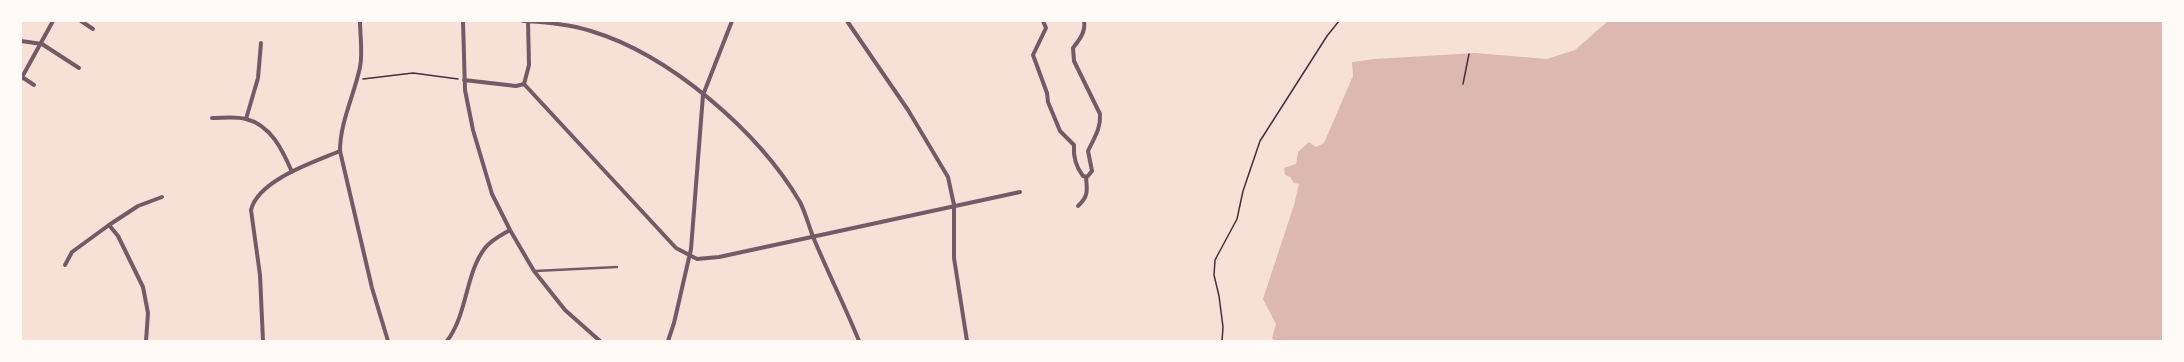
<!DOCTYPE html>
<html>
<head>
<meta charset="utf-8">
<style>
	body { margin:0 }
	#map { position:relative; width:2184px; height:362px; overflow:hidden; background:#f7e1d7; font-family:Karla,sans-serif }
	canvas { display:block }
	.frame { position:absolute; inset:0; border:22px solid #fffaf5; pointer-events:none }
</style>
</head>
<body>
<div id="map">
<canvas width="2184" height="362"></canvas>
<div class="frame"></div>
</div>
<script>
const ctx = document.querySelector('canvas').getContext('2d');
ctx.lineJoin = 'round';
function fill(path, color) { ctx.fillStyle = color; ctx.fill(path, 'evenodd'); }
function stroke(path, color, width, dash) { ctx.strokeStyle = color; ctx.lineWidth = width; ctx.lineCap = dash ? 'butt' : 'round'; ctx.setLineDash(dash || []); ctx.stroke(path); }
fill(new Path2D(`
	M1608 21H2163V341H1274L1272 338 1276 324 1263 299 1294 205 1299 184 1294 183 1290 177 1285 175 1284 168 1296 164 1298 152 1309 142 1316 147 1324 143 1353 76 1352 62 1375 59 1475 53 1547 59 1575 50Z`), '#dcb8b0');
stroke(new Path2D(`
	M363 79 413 73 458 79
	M1463 84 1469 54
	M1222 341 1223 327 1219 296 1214 275 1215 260 1237 219 1243 191 1260 141 1327 36 1339 21`), '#4a2c40', 1.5);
stroke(new Path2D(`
	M535 271 617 267`), '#755966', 2.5);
stroke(new Path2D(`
	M81 21 93 29
	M360 21C360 36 363 53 360 67 354 96 340 122 340 151L372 288 388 341
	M463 21 465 90 473 130 492 194 510 230 534 271 565 310 600 341
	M523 21C546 22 569 24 591 31 670 55 758 131 800 202 806 214 809 227 814 239 828 273 845 306 859 341
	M847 21 908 110 948 177 954 205V258L967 341
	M1043 21 1046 28 1033 55 1047 93 1048 102 1060 131 1074 145C1073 157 1076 167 1083 176L1087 177 1092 171 1088 151C1094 138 1101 129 1100 114L1074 61 1073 48C1079 40 1086 32 1084 21
	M21 41 42 44 79 68
	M22 77 34 85
	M21 79 53 21
	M464 80 516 86 524 84
	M524 84 676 248 697 259 719 257 1020 192
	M524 84 529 65 528 21
	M212 118C223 118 235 116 246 119 271 125 283 151 292 172
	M246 119 258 78 261 43
	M1078 206C1089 196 1087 190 1086 177
	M109 225 138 206 162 197
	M65 265 72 252 109 225 118 236 143 287 148 313 146 341
	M263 341 260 275 251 210C258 180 314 162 340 151
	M447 341C468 313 465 274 485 248 491 240 501 235 510 230
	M668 341 674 323 691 249 703 95 732 21`), '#755966', 4);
</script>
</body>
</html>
